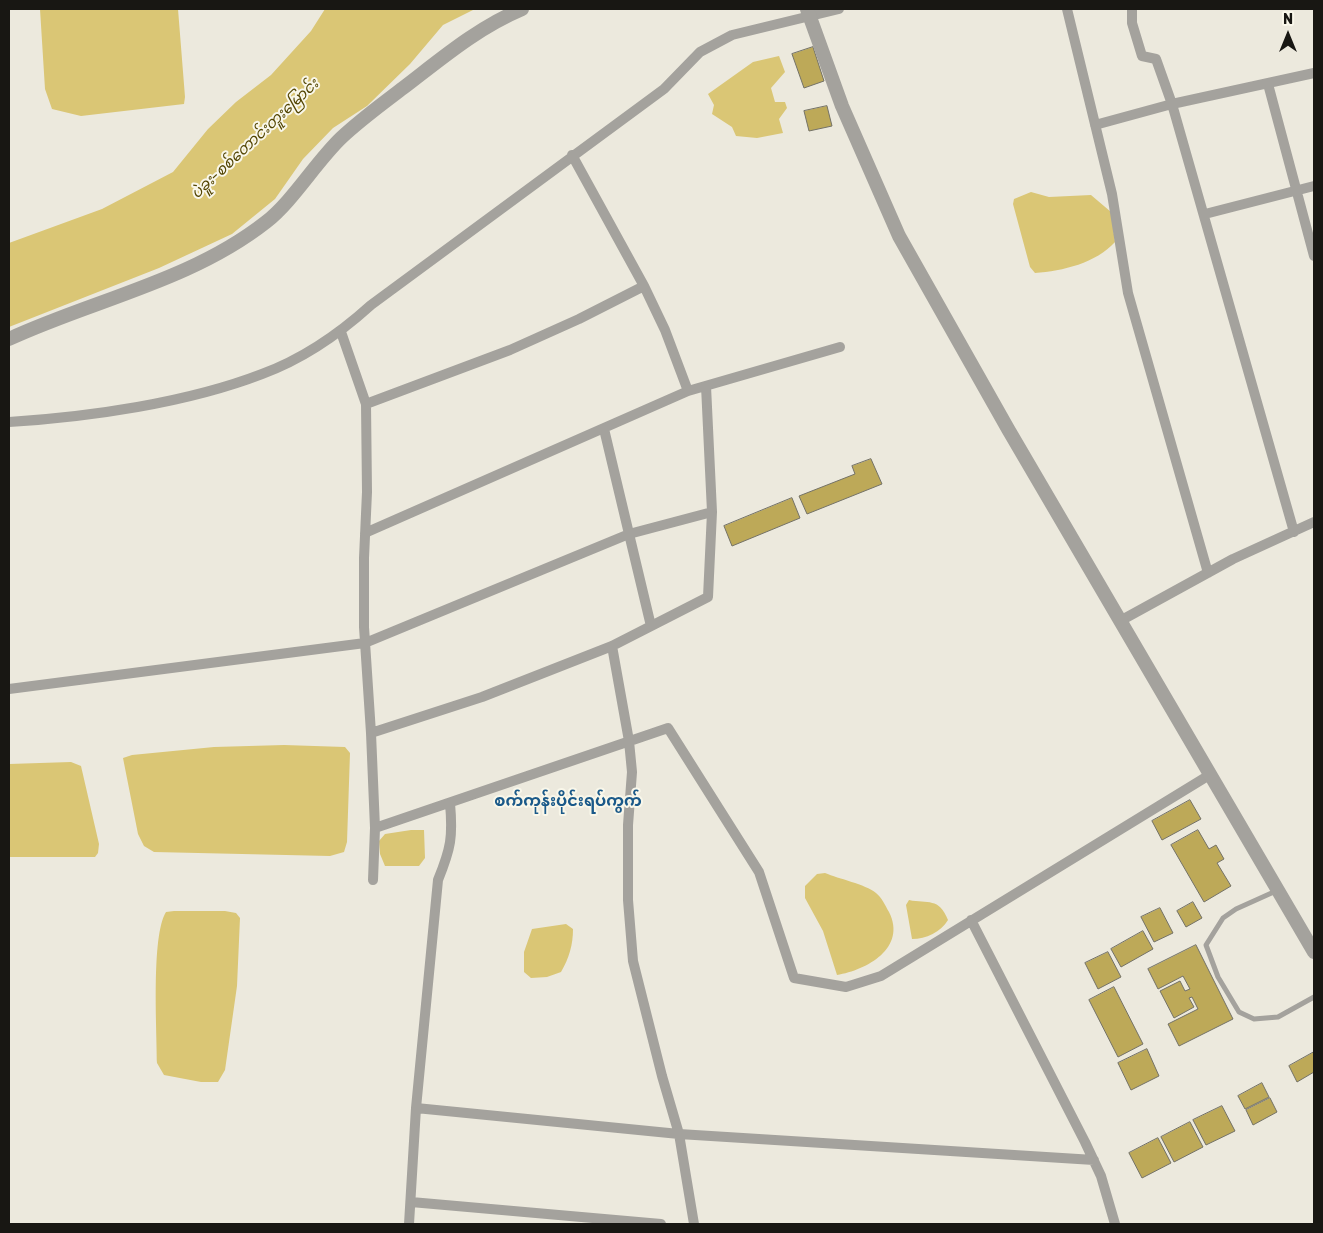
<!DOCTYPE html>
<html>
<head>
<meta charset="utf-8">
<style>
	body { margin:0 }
	#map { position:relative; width:1323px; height:1233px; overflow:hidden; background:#ece9dd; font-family:Rubik,sans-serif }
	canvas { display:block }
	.frame { position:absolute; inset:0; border:10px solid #181713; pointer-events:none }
	.north { position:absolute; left:1263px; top:10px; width:50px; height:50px; -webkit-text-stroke:4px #f9f7ea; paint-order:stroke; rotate:0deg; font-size:14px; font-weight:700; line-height:20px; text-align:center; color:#181713 }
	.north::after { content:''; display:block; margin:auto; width:18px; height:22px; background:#181713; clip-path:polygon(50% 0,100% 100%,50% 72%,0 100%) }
</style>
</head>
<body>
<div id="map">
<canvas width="1323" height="1233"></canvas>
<div class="frame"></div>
<div class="north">N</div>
</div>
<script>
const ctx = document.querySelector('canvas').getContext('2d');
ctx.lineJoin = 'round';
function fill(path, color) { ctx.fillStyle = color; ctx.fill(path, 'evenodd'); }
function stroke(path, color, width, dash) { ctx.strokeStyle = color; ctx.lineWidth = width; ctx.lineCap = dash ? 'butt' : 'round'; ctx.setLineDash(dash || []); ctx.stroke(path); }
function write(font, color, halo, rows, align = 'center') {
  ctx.font = font + ' Rubik,"Noto Sans Myanmar",sans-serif'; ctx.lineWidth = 4; ctx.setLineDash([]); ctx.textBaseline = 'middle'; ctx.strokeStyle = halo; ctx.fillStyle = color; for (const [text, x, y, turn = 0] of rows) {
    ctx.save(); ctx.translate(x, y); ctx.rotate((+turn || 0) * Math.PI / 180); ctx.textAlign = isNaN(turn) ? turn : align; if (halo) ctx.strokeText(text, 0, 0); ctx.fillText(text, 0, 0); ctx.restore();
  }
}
fill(new Path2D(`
	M40 9H178L185 97 184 104 81 116 52 109 45 89Z
	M325 9H475L443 25 410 64 367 106 333 128 303 159 275 199 232 234 159 268 9 327V243L102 209 173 172 208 129 236 102 271 75 311 31Z
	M779 56 785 72 771 88 775 102H785L787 108 779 119 783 133 757 138 736 136 732 127 712 114 714 105 708 94 753 62Z
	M1031 192 1049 197 1091 195 1111 212 1115 242C1096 263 1063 271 1035 273L1030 267 1013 204 1014 199Z
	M284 745 345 747 350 753 347 842 344 852 330 856 154 852 144 846 138 834 123 758 132 755 214 747Z
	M71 762 81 766 99 844 98 853 95 857H9V764Z
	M411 830H424L425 858 419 866H385L380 854 379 841 385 834Z
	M825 873C839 879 865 884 876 893 882 898 885 905 889 912 907 948 867 970 837 975L823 931 805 898V886L817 874Z
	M909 900C928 904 939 897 948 920 941 932 926 939 912 939L906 905Z
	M174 911H225L236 913 240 918 237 986 225 1070 218 1082H201L164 1075 157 1063C157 1030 151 936 166 912Z
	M566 924 573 929C573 945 569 958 561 972L547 977 531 978 524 972V952L532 929Z`), '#dac675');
const building = new Path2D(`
	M813 47 824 81 804 88 792 54Z
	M827 106 832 126 809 131 804 111Z
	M871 459 882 484 807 514 799 496 855 474 852 466Z
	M792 498 800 518 732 546 724 526Z
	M1190 800 1201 819 1162 840 1152 821Z
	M1198 830 1209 849 1216 845 1224 859 1217 863 1231 886 1204 902 1171 845Z
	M1193 902 1202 918 1186 927 1177 911Z
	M1160 908 1173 933 1154 942 1141 917Z
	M1143 931 1153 949 1121 967 1111 949Z
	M1196 945 1233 1019 1179 1046 1168 1024 1198 1009 1192 997 1189 998 1194 1007 1174 1018 1160 991 1180 981 1185 991 1190 989 1183 976 1158 989 1148 969Z
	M1108 952 1121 977 1098 989 1085 963Z
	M1114 987 1143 1044 1118 1057 1089 1000Z
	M1147 1049 1159 1076 1131 1090 1118 1063Z
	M1314 1052V1072L1297 1082 1289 1066Z
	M1262 1083 1269 1097 1245 1109 1238 1096Z
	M1270 1098 1277 1112 1253 1125 1246 1110Z
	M1222 1106 1235 1131 1206 1145 1193 1120Z
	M1190 1122 1203 1147 1174 1162 1161 1137Z
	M1158 1138 1171 1163 1142 1178 1129 1153Z`);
fill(building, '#bda958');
stroke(building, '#737166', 1);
stroke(new Path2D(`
	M1276 891 1236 909 1223 918 1206 945 1218 977 1239 1012 1254 1019 1278 1017 1314 997`), '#a4a29d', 5);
stroke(new Path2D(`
	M1067 9 1112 194 1128 293 1208 573
	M1132 9V23L1142 56 1156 59 1172 104 1294 532
	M1268 84 1314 256
	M1095 125 1172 104 1314 73
	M572 155 644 286 665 330 688 391
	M1205 214 1314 186
	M341 332 366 404 367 492 364 558V627L371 733 375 828 373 880
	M366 404 510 350 579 319 644 286
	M9 422C89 417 187 403 262 374 303 359 339 334 371 305L664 89 700 52 732 35 839 9
	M604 429 651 626
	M365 533 688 391 840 347
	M1120 621 1233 559 1314 522
	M612 646 629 741 632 772 628 825V900L633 961 662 1076 679 1134 694 1224
	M9 689 365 643 629 534 712 512
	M371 733 482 697 612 646 708 597 712 512 706 386
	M375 828 668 728 759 872 794 978 846 987 881 976 1211 774
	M971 920 1085 1142 1101 1176 1115 1224
	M416 1108 679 1134 1094 1160
	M411 1202 661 1224
	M409 1224 416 1108 438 880C451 848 453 837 450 803`), '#a4a29d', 10);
stroke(new Path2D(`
	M807 9 842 106 899 236 1008 429 1314 952
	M9 339C93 300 191 281 266 222 292 202 316 162 341 138 360 120 382 104 403 88 441 59 477 28 522 9`), '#a4a29d', 14);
write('italic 15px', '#524400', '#f9f7ea', [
	["ပဲခူး-စစ်တောင်းတူးမြောင်း",255,139,-43]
]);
write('bold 16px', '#1a5989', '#f9f7ea', [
	["စက်ကုန်းပိုင်းရပ်ကွက်",568,801]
]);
</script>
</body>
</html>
